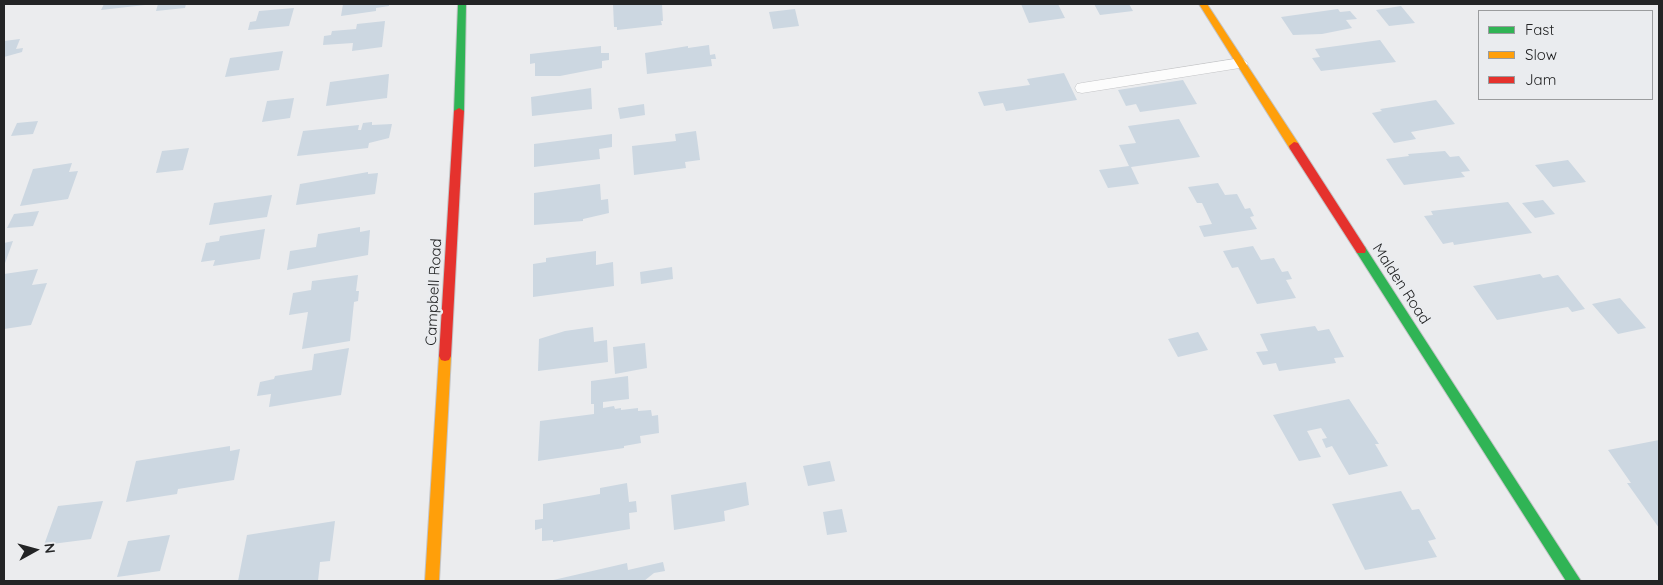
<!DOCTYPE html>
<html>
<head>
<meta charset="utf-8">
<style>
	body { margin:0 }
	#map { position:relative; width:1663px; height:585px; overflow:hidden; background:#ebecee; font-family:Quicksand,sans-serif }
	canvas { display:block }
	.frame { position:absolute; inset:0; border:5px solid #232425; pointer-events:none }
	.legend { position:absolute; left:1478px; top:10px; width:175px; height:90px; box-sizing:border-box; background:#eaecef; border:1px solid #9a9c9e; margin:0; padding:6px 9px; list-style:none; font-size:15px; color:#232425 }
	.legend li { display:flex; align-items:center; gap:10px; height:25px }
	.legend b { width:25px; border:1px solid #9a9c9e }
	.north { position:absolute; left:10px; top:525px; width:50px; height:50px; -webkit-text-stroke:4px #eaecef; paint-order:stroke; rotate:83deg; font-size:14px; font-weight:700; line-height:20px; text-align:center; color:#232425 }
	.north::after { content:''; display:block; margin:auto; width:18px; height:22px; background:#232425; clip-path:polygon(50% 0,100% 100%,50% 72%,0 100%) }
</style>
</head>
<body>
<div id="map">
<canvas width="1663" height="585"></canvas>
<div class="frame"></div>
<ul class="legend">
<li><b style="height:6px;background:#30b455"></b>Fast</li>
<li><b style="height:6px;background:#ff9f0a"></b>Slow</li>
<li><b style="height:6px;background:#e5322d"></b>Jam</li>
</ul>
<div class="north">N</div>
</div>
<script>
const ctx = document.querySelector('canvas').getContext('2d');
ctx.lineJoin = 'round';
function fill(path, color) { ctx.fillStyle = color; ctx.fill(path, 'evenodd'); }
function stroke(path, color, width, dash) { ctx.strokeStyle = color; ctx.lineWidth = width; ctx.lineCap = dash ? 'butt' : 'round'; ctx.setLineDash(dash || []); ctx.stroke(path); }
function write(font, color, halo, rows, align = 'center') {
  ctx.font = font + ' Quicksand,sans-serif'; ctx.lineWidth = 5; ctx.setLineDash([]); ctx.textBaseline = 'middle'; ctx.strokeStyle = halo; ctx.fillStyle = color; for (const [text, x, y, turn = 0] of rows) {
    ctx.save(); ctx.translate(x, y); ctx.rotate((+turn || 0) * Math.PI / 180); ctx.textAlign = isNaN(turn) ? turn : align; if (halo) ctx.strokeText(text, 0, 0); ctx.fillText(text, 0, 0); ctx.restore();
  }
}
fill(new Path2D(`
	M104 4H145V5L101 10Z
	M158 4H186L185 8 156 11Z
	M343 4H389V6L376 8V11L341 16Z
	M613 4H662L663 21H661L662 25 617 30V27H614Z
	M1021 4H1058L1065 18 1029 23Z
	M1094 4H1129L1133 11 1100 15Z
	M1401 6 1415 23 1389 26 1376 10Z
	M294 8 289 26 248 30 250 22 256 21 259 11Z
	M795 9 799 26 773 29 769 12Z
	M1338 9 1340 12 1350 11 1357 19 1346 20 1352 28 1322 34 1293 35 1281 17Z
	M385 21 382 47 352 51 353 43 323 45 324 36 331 35 332 31 356 29 357 24Z
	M20 39 16 49 23 48 22 52 4 57V41Z
	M1380 40 1396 62 1321 71 1312 58 1320 57 1315 49Z
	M709 45 710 55 715 54 716 59H711L712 66 647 74 645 53 688 46V48Z
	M601 46V53H609V60L602 61V68L591 70 560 76H535V63L530 64V54Z
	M283 51 279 70 225 77 230 58Z
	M1064 73 1077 100 1006 111 1003 103 984 106 978 92 1030 85 1027 79Z
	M389 74 387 98 326 106 330 82Z
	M1183 80 1197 104 1140 112 1136 104 1126 106 1118 90Z
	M591 88 592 109 532 116 531 97Z
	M294 98 290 118 262 122 267 101Z
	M1436 100 1455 124 1411 132 1416 139 1394 143 1372 113 1382 111 1380 109Z
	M644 104 645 115 620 119 618 108Z
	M1179 119 1200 157 1131 167 1139 184 1108 188 1099 170 1129 166 1119 145 1136 143 1128 126Z
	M38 121 33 134 11 136 17 123Z
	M372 122V125L392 124 389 138 369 143 368 148 297 156 303 131 359 125 358 130H361L363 123Z
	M696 131 700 160 685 162 686 168 634 175 632 146 676 141 675 134Z
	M612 134V147L599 149 600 159 534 167V144Z
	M189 148 183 170 156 173 162 151Z
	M1445 151 1450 157 1459 156 1470 171 1461 172 1465 177 1404 185 1386 159 1409 156 1408 154Z
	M1568 160 1586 182 1553 187 1535 165Z
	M72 163 69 172 78 171 68 199 20 206 33 169Z
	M368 172V174L378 173 375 194 296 205 300 184Z
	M1218 183 1225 195 1237 194 1245 209 1250 208 1254 216 1250 217 1257 229 1204 237 1199 226 1212 224 1202 203H1197L1188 187Z
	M600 184 601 200 608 199 609 213 583 219V221L534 225V193Z
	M272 195 267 217 209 225 214 203Z
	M1543 200 1555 214 1535 218 1522 203Z
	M1508 202 1532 233 1454 245 1453 242 1443 244 1424 216 1433 215 1431 211Z
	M39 211 33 226 7 228 14 214Z
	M360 227V232L370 230 368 255 287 270 290 251 316 247 318 234Z
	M265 229 260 259 213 266 215 260 201 262 206 243 219 241 220 236Z
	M13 241 4 266V243Z
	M1253 246 1261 260 1274 258 1282 272 1288 271 1292 279 1286 280 1296 298 1257 304 1238 267 1232 268 1223 251Z
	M596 251V265L613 262 614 286 533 297V264L546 262V258Z
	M672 267 673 279 641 284 640 272Z
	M38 269 32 285 47 283 31 325 4 329V274Z
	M1540 274 1543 278 1558 275 1585 309 1572 312 1568 307 1497 320 1473 286Z
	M358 275 356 291H359L358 301 354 302 350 341 302 349 308 312 289 315 293 293 311 290 312 281Z
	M1620 298 1646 328 1618 334 1592 304Z
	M1315 326 1318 331 1329 329 1344 357 1334 358 1336 363 1279 371 1276 363 1263 365 1256 352 1268 351 1260 334Z
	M593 327 594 342 607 340 608 362 538 371 539 339 565 331Z
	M1198 332 1208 350 1178 357 1168 339Z
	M645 343 647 368 615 374 613 347Z
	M349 348 341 395 269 407 271 394 257 396 260 382 274 379 275 376 312 370 314 354Z
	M628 376 629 399 603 402V408L614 406 615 409 621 408V410L638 408V411L651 410 652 416 658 415 659 433 640 436 641 443 624 446V448L538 461 540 421 594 414V404H591V381Z
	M1349 399 1379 444H1375L1388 466 1349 475 1332 446 1326 448 1322 439 1327 438 1321 428 1307 431 1321 457 1299 461 1273 415Z
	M1659 440V528L1627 483H1631L1608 450Z
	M230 446V451L240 449 234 480 178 489 177 494 126 502 136 461Z
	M830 461 835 481 808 486 803 466Z
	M746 482 749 505 724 511 725 521 674 530 671 495Z
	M627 483 629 502 636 501 637 512 629 513 630 529 553 542V540L542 541V528L535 530V520L543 519V504L600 494V488Z
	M1401 491 1412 510 1419 509 1436 539 1428 541 1437 557 1365 570 1332 504Z
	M103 501 91 539 44 545 58 506Z
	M842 509 847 532 827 535 823 512Z
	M335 521 330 561 320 562 318 581H238L247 535Z
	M170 535 160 571 117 577 128 541Z
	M663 562 665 571 654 573 644 581H549L627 563 628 570Z`), '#ccd7e1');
const lane = new Path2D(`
	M1241 58 1248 63 1246 67 1082 93 1077 92 1075 88 1077 84 1082 83Z`);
const fast = new Path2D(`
	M458 4H466L464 111 459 114 454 111Z
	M1361 246 1365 247 1581 581H1566L1357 253 1356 250 1357 247Z`);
const slow = new Path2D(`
	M1199 4H1207L1298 143 1299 146 1298 149H1290Z
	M445 351 449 352 451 356 439 581H425L439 356 441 352Z`);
const jam = new Path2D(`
	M459 108 464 111 451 356 449 360 445 361 441 360 439 356 454 111Z
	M1294 142 1298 143 1365 247 1366 250 1365 253H1357L1290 149 1289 146Z`);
stroke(lane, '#c3c4c6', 1);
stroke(fast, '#c3c4c6', 2);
stroke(slow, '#c3c4c6', 2);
stroke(jam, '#c3c4c6', 2);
fill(lane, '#fcfcfc');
fill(fast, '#30b455');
fill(slow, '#ff9f0a');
fill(jam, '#e5322d');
write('15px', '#232425', '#eaecef', [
	["Malden Road",1401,284,57],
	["Campbell Road",434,292,-87]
]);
</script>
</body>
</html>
